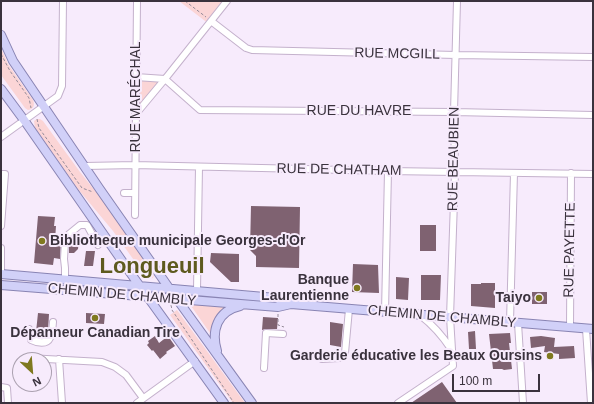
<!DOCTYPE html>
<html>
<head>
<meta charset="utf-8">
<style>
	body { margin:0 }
	#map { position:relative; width:594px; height:404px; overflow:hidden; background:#f7ebfc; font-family:Arial,sans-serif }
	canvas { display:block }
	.frame { position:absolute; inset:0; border:2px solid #3a323d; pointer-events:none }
	.north { position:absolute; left:12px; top:352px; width:40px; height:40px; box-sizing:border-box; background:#f7ebfc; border:1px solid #aba1b0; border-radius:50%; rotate:154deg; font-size:11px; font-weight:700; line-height:16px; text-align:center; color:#3a323d }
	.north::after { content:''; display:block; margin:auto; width:14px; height:18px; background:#7f791f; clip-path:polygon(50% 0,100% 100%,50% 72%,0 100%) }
	.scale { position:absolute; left:452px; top:374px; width:88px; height:18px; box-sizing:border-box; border:2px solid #3a323d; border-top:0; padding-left:5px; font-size:12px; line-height:14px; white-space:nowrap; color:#3a323d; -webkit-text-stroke:3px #f7ebfc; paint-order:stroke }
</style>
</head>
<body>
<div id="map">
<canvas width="594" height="404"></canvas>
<div class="frame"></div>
<div class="north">N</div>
<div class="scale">100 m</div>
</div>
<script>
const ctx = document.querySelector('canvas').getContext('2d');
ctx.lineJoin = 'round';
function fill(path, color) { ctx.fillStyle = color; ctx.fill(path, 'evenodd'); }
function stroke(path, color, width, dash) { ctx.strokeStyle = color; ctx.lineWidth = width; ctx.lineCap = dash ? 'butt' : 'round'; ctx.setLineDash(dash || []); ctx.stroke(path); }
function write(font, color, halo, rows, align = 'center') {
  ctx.font = font + ' Arial,sans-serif'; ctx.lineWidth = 4; ctx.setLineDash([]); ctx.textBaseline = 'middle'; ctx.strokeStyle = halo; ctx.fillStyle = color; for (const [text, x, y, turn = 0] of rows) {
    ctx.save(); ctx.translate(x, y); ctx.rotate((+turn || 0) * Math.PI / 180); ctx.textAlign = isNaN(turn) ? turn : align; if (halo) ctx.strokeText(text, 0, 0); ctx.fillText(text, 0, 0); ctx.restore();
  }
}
fill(new Path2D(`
	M179 1H227L209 24Z
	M1 48 8 64 33 100C35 105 34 109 28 110L25 108 1 75Z
	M136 77 165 79 135 115Z
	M37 119H40L43 121 80 172 104 202 153 272 154 275 153 278 148 279 146 277 113 231 78 189 35 128 34 121Z
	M192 304 229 306 212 333H210L191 306Z
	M177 310 245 403H233L170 315Z`), '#fbd5d6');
fill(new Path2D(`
	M251 206 300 207 299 268 256 267V256L250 250Z
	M38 216 55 217 54 226H56L55 240 61 241 60 259 54 258 53 265 34 263Z
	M420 225H436V251H420Z
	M72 238 79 239 78 249 74 253H69V243H71Z
	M86 251H95L93 266H84Z
	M211 253 239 254V282H231L210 262Z
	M353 264 378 265 379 293 352 292Z
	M421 275H441L440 300H421Z
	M396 277 409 278 408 300 396 299Z
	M481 283H495V308L471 306V284H481Z
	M532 292H547V304H532Z
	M38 313 49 314 48 331 46 332H36Z
	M86 313 105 314 104 324 86 323Z
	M263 317 278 318 277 329H266L262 330Z
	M330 322 343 324 341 347 330 345Z
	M475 331 476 349H469L468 332Z
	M510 333 511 343H509L512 369 504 370 502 369H493L489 334Z
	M155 336 159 343 168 336 175 346 166 352 167 353 160 359 153 350 152 351 147 345 149 343 148 341Z
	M541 336 555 338 554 347 574 346 575 358 559 359V354L544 352 545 346 531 348 530 337Z
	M442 382 457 403H411Z`), '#7f6271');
const minor = new Path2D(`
	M211 21 246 48 252 50 456 55 593 57
	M136 77 165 79 200 110 454 112 593 115
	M135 115 165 79 227 1
	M1 137 58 96 62 86 63 1
	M85 166 135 165 388 171 593 174
	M1 174H5L1 226
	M124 193H135
	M135 215 137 1
	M1 248V274
	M65 279V268L64 259 65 242 69 234 80 225H87L98 245
	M197 290 199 167
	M385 312 388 171
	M420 315C433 325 442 335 451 349
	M510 322 514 173
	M518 323 523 403
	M570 327 571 173
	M29 329 31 337 35 336 47 337 52 333 53 322
	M586 329 591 403
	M31 337V340C37 343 47 345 50 338V336
	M28 358 102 362 115 367 126 375 143 398
	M59 359 62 403
	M322 359 339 358 345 353 349 309
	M264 368 266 333 283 334
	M1 387 7 388 8 403
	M137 403 195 361
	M398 403 453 366 450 317 455 172 454 112 457 1`);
const major = new Path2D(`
	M1 35 13 61 99 188 169 288 252 403
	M1 89 24 120 129 271 224 403
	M1 274 276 298 291 304
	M1 285 278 307 291 304 593 329
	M217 351C211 331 217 311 240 306`);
stroke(minor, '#c4b1cc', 8);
stroke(major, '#8984b3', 10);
stroke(new Path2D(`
	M185 1 206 17
	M1 54 10 71 29 98 31 108
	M37 119 39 128 82 188 93 192
	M171 305 172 310 234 403
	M278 314V325L284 327`), '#958b99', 1, [3, 2]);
stroke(minor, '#fff', 6);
stroke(major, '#d1d0f8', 8);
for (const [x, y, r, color] of [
	[42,241,4,"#7f791f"],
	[357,288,4,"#7f791f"],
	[539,298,4,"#7f791f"],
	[95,318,4,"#7f791f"],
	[550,356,4,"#7f791f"]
]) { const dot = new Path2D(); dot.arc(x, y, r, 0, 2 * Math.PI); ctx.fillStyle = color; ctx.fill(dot); stroke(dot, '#f7ebfc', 1.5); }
write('14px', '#3a323d', '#f7ebfc', [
	["RUE MCGILL",397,54,1],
	["RUE MARÉCHAL",136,97,-90],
	["RUE DU HAVRE",359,111],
	["RUE BEAUBIEN",454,159,-89],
	["RUE DE CHATHAM",339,170,1],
	["RUE PAYETTE",570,250,-89],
	["CHEMIN DE CHAMBLY",122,295,5],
	["CHEMIN DE CHAMBLY",442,317,5]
]);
write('bold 14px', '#3a323d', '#f7ebfc', [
	["Bibliotheque municipale Georges-d'Or",50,241,"left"],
	["Banque",349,280],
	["Laurentienne",349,296],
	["Taiyo",531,298],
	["Dépanneur Canadian Tire",95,333,"center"],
	["Garderie éducative les Beaux Oursins",542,356]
], 'right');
write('bold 22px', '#5e5a1e', '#f7ebfc', [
	["Longueuil",152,267]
]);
</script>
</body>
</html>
